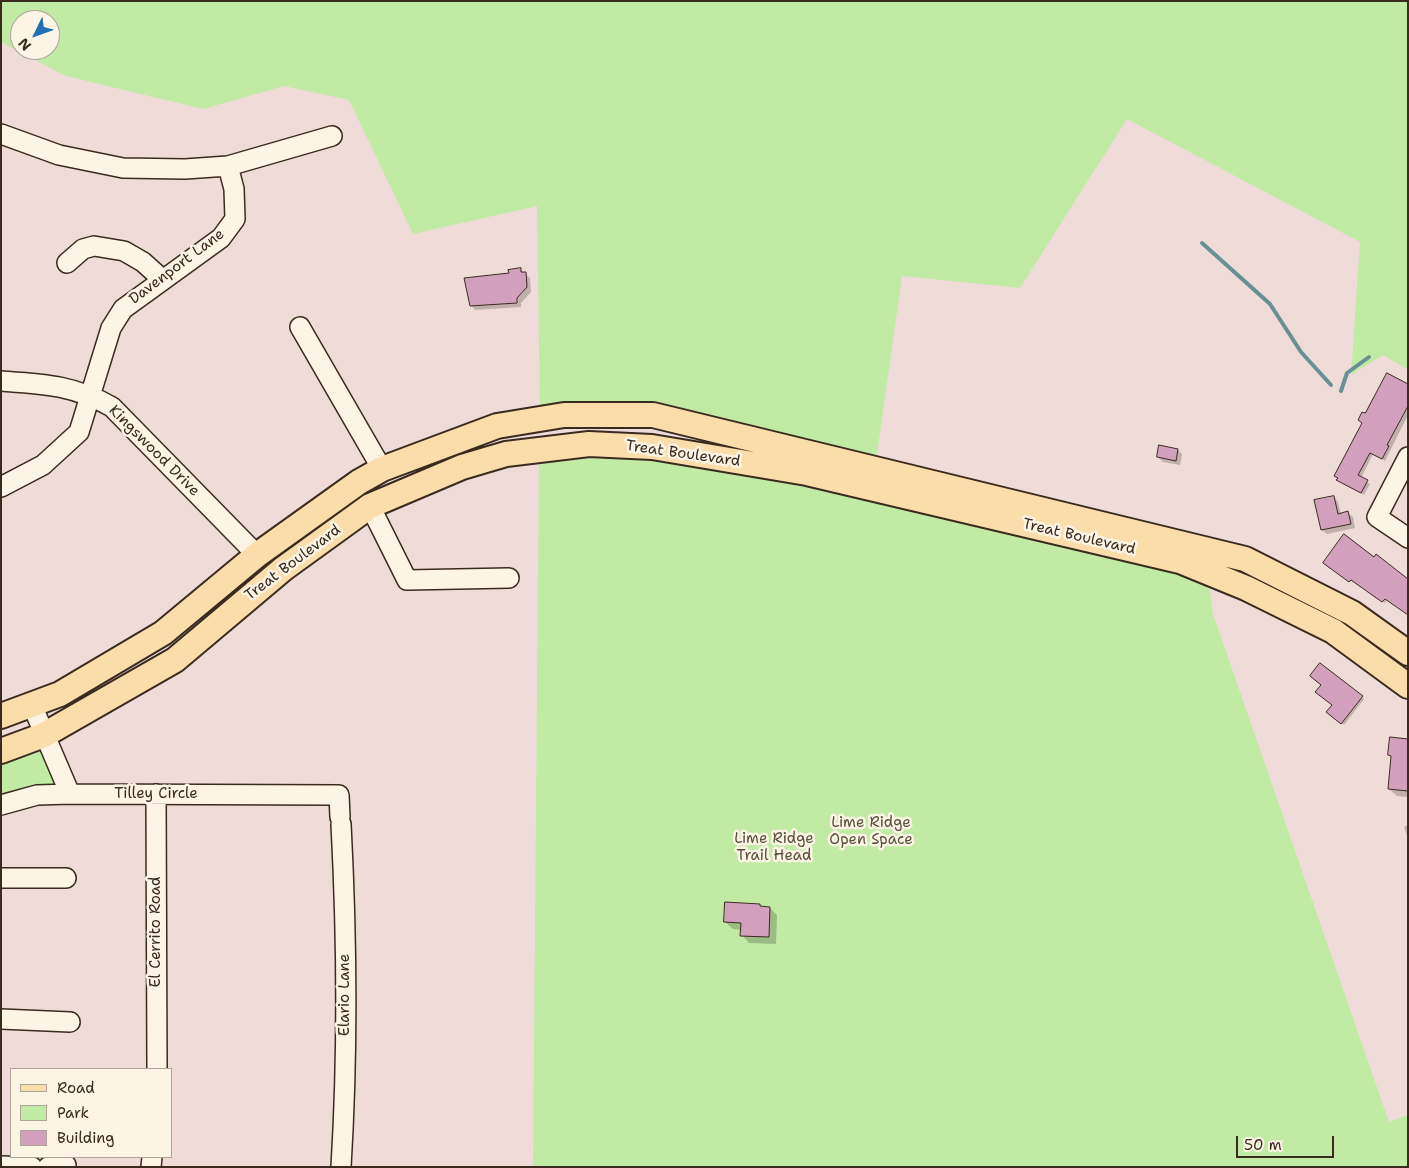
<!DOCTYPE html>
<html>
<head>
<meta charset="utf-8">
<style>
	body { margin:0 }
	#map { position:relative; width:1409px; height:1168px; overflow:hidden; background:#efdcd9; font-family:"Shantell Sans",sans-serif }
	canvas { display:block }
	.frame { position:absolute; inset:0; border:2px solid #3b2a1e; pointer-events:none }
	.legend { position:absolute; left:10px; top:1068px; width:162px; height:90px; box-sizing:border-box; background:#fcf5e5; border:1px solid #afa495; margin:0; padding:6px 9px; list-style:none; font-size:15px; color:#3b2a1e }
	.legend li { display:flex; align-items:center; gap:10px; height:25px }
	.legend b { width:25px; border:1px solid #afa495 }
	.north { position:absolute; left:10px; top:10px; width:50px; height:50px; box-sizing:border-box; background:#fcf5e5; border:1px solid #afa495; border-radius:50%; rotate:228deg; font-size:14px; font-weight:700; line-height:20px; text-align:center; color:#3b2a1e }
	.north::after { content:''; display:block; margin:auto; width:18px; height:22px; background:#1f6fb2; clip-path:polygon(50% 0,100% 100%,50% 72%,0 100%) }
	.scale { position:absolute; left:1236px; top:1136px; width:98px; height:22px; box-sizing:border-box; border:2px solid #3b2a1e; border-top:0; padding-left:6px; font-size:15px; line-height:18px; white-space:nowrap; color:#3b2a1e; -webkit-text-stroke:4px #fcf5e5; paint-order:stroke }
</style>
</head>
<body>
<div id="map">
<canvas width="1409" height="1168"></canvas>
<div class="frame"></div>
<ul class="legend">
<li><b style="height:6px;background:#faddab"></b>Road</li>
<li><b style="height:14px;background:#c1eaa5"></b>Park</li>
<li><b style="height:14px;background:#d2a0bd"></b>Building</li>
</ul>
<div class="north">N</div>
<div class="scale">50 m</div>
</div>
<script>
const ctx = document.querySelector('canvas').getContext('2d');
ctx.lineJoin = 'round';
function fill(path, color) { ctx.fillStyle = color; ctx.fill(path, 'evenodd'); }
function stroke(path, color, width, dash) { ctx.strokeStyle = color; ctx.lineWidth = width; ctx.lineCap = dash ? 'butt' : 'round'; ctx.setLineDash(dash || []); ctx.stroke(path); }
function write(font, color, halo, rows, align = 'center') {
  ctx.font = font + ' "Shantell Sans",sans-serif'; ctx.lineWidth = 5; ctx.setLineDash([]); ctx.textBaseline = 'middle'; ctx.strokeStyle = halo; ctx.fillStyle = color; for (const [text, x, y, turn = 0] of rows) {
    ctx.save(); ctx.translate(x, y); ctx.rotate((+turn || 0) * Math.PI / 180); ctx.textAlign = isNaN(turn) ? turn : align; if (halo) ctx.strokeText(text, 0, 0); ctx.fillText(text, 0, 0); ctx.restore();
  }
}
fill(new Path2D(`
	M1 1H1408V370L1383 355 1351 375 1360 242 1127 119 1020 288 902 276 875 469 653 415 540 419 537 206 413 234 349 100 284 86 203 109 66 76 1 42ZM20 20H50V50H20Z
	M652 447 1207 572 1213 614 1389 1122 1408 1115V1167H533L539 450Z
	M44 735 70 794 1 805V751Z`), '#c1eaa5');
fill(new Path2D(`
	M521 270 530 278 531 292 521 303V307L475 310 471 305 511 274Z
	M1408 386V415L1385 461 1373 454 1361 478 1370 484 1364 495 1340 482 1336 476 1366 415Z
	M1178 450 1182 454 1180 465 1163 462 1158 457Z
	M1334 497 1338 502 1341 514 1348 513 1353 517 1355 528 1327 534 1322 530Z
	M1326 564 1387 600 1385 603Z
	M1320 664 1364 699 1344 725 1330 714 1333 705 1322 685Z
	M1408 740V797L1397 796 1389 789 1392 758 1390 755Z
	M1408 825V838L1404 827Z
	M759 905 762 908H770L777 915 776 944 749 943 742 935V930L733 929 725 922Z`), '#0003');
stroke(new Path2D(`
	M1202 243 1270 304 1301 352 1331 385
	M1341 391 1347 373 1369 357`), '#699095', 4);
const building = new Path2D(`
	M521 268V272H526L527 287 517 298V303L470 306 464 278 509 273 508 270Z
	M1387 373 1408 384V406L1387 445 1389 446 1382 459 1370 453 1358 475 1368 480 1361 493 1336 480 1338 478 1334 476 1362 423 1358 420 1362 412 1365 413Z
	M1159 445 1178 449 1176 461 1157 457Z
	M1334 496 1338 514 1348 511 1351 524 1321 530 1314 500Z
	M1344 534 1374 557 1376 554 1408 579V615L1385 599 1382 602 1351 580 1349 582 1323 563Z
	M1320 663 1363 696 1341 724 1326 712 1332 705 1315 692 1321 685 1310 676Z
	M1390 737 1408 739V791L1388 789 1391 756 1388 755Z
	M725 902 760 904V906L770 907 769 937 740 936 741 923 724 922Z`);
fill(building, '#d2a0bd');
stroke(building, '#3b2a1e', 1);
const minor = new Path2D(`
	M1 134 59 155 123 168 185 169 228 166 332 136
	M67 263 83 249 94 246 124 251 143 262 163 280
	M300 327 382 469
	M1 381C44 384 74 385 112 407L257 555
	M1408 457 1377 517 1408 538
	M1 487 43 465 79 432 111 328 123 309 221 238 235 219 234 189 228 166
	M370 506 407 580 509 578
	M32 705 70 794 339 795 340 817
	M156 794 157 1069
	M1 805 37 795 70 794
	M1 878H66
	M1 1019 70 1022
	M1 1166 32 1167
	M48 1167 66 1165
	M151 1167 152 1157
	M341 1167C348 1053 347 938 341 824`);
const major = new Path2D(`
	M1 716 60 694 163 633 257 555 359 482 382 469 497 426 564 415H653L1245 559 1352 613 1408 653
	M1 751 44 735 175 660 283 569 370 506 462 467 506 454 589 444 652 447 807 473 1180 561 1246 588 1333 631 1408 686`);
stroke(minor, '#3b2a1e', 22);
stroke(major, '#3b2a1e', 28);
stroke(minor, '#fcf5e5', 19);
stroke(major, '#faddab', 24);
write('15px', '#3b2a1e', '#fcf5e5', [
	["Davenport Lane",177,267,-37],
	["Kingswood Drive",154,451,45],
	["Treat Boulevard",683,454,8],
	["Treat Boulevard",1079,537,13],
	["Treat Boulevard",293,563,-37],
	["Tilley Circle",156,794],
	["El Cerrito Road",156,932,-90],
	["Elario Lane",345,995,-90]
]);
write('15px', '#565039', '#fcf5e5', [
	["Lime Ridge",871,823],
	["Open Space",871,840],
	["Lime Ridge",774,839],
	["Trail Head",774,856]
]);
</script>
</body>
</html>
